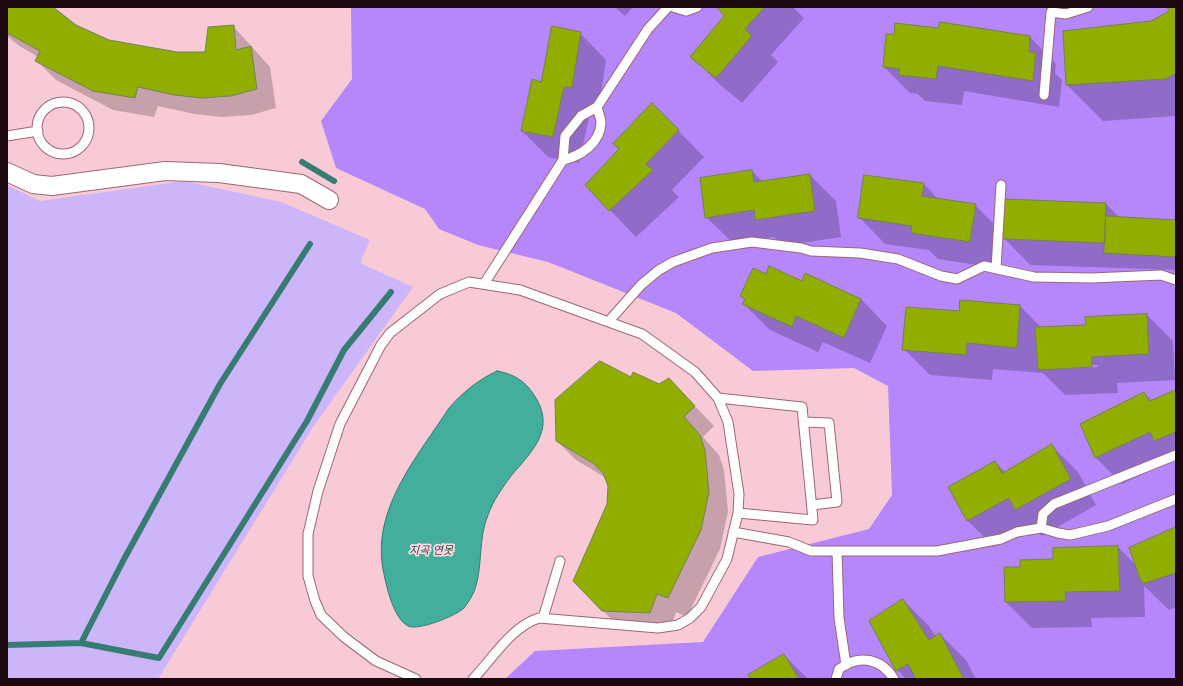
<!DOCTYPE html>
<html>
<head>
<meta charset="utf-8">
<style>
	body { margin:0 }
	#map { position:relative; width:1183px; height:686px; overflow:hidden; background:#f8cad6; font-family:"DejaVu Sans",sans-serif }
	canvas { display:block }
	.frame { position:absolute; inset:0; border:8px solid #1c090f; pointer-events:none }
</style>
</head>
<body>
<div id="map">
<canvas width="1183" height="686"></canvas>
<div class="frame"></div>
</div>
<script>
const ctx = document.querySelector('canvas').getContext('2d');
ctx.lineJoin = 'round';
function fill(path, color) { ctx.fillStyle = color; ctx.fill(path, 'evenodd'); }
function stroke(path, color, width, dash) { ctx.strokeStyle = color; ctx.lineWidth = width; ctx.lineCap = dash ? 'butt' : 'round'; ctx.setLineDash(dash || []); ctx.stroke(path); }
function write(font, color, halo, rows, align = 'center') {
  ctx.font = font + ' "DejaVu Sans","Noto Sans KR",sans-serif'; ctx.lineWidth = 3.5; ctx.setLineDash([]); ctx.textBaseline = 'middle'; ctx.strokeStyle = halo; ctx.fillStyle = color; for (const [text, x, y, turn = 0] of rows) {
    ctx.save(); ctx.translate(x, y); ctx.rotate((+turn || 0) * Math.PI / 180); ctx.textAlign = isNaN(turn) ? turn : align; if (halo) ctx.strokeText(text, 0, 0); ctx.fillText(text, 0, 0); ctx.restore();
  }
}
fill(new Path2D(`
	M184 181 281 202 370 240 360 263 413 287 313 427 158 679H7V185L40 201Z`), '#cdb5fa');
fill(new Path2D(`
	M351 7H1176V679H505L535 651 703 642 758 557 869 529 892 495 888 386 854 368 753 371 676 313 548 262 478 245 439 229 425 209 336 168 321 121 352 79Z`), '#b587fb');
const water = new Path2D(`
	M497 371C514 374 525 381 534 395 557 429 532 451 511 476 502 488 493 501 488 515 478 539 483 565 475 589 473 595 468 603 464 608 456 616 418 631 408 626 393 618 386 585 383 569 372 508 418 456 449 408 463 392 478 380 497 371Z`);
fill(water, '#43ae9c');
stroke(water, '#377c72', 1);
fill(new Path2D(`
	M7 7H51L75 26 109 41 177 53H206L233 26 270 67 276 108 251 115 222 117 194 114 158 106 154 117 113 110 56 80 37 61 38 57 18 45 7 36Z
	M615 7H633L625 16Z
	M718 7H793L804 18 771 55 778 62 742 103 718 83 692 56 725 16Z
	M1169 7H1176V116L1103 121 1067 85 1151 22 1169 12Z
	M580 33 606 60 598 114 590 113 579 163 548 157 522 131 542 83Z
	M1030 37 1056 64 1055 73 1062 80 1059 107 964 91 962 105 925 101 918 94 910 93 884 67Z
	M652 104 704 157 672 190 679 197 636 237 586 185 620 150Z
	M752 171 763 182 810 175 836 201 841 237 782 246 774 237 733 243 706 217Z
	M865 176 924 184 939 200 975 205 1001 231 996 268 938 259 929 250 885 244 859 217Z
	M1106 204 1120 218 1176 221V270L1030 265 1004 238Z
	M766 275 802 282 861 299 887 326 870 363 823 342 818 352 770 330 744 304 745 301 741 296Z
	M961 302 1020 306 1042 328 1087 326 1086 318 1147 315 1173 341 1175 380 1117 383 1118 393 1065 395 1043 373 993 369 992 380 930 375 904 349 960 312ZM1097 365 1098 367 1062 369V367Z
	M632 378 688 399 714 426 703 437 719 455 724 470 728 512 720 549 687 617 676 612 669 632 623 630 603 611 609 485 606 478 576 460 557 441Z
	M1176 391V461L1174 459 1122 484 1096 458 1081 424 1144 393 1152 401Z
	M1052 446 1078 472 1096 505 1042 536 1033 526 994 547 968 521 950 487 995 462 1005 472Z
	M1176 528V607L1169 610 1144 586 1145 617 1091 618 1092 627 1032 628 1006 602 1021 568 1118 547 1135 564Z
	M903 600 929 626 936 637 940 634 966 660 976 679H906L897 670Z
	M784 655 808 679H752Z`), '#0003');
stroke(new Path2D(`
	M302 162 334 181
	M81 643 123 561 220 384 310 244
	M7 645 81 643 159 658 307 421 344 350 391 292`), '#377c72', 6);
const building = new Path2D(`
	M7 7H53L76 25 109 40 177 52H205L208 27 234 25 236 50 251 46 257 89 231 96 202 98 174 95 138 87 135 98 93 91 35 61 40 51 7 33Z
	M717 7H765L745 29 752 36 716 78 690 57 724 16Z
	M1168 7H1176V73L1166 79 1066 85 1063 31 1151 21 1168 12Z
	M940 22 1030 36 1029 52H1036L1033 81 938 66 936 79 898 75 900 69 883 67 886 34H894L895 23 938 28Z
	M552 26 581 32 572 88 564 87 553 137 521 131 532 79 541 82Z
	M652 103 679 130 646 164 653 170 609 211 585 185 619 149 613 144Z
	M752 170 754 182 810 174 815 211 755 220 754 210 705 218 700 178Z
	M864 175 924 183 922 196 976 204 970 242 911 233 912 226 858 218Z
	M1004 199 1106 203 1105 243 1003 239Z
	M1106 216 1176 220V257L1104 253Z
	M769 266 802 281 805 273 861 299 844 338 796 316 792 327 742 304 745 299 740 296 753 268 766 274Z
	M960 300 1020 305 1017 348 967 343 966 355 902 350 906 307 959 311Z
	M1147 314 1149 354 1092 357V367L1038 370 1035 327 1086 325 1085 317Z
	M600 361 631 377 633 372 659 384 669 378 695 406 684 417 700 435 705 450 709 492 701 530 668 598 657 594 650 613 602 611 573 581 607 504 608 486 603 473 594 464 556 441 555 400Z
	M1176 390V432L1154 441 1150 432 1095 458 1080 424 1144 392 1149 401Z
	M1052 444 1071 479 1015 510 1009 498 967 521 948 487 995 461 1002 473Z
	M1176 527V573L1142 584 1129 548Z
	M1118 546 1120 591 1065 592 1066 601 1005 602 1004 567H1020V560L1053 559V548Z
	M903 599 929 640 940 633 964 679H916L908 664 896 671 869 621Z
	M784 654 799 679H751L748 675Z`);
fill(building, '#91ad00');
stroke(building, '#758153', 1);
const lane = new Path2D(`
	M673 7 686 11 697 7
	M1044 95 1051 12 1066 14 1088 7
	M37 128a26 26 0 1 1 52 0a26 26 0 1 1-52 0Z
	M7 136 38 131
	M563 160C581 156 600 143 601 123 601 118 598 112 597 107
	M996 269 1001 185
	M484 284 563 160 565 136 581 116 597 107 648 29 668 7
	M609 321 641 285 659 270 673 262 712 248 752 242 801 248 811 251 860 253 898 259 941 276 957 279 984 266 1034 277 1092 278 1161 275 1176 280
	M718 398 802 407 813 520 738 513
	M804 422 829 423 836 492 837 502 812 505
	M1041 528 1043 514 1054 504 1176 455
	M733 532 789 542 811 551H937L1001 539 1017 532 1041 528 1058 533 1070 535 1108 526 1176 499
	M837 551 839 618 846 665
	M543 618 560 561
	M416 679 376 661 344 637 321 615 315 601 308 576V534L318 491 340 424 381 345 390 333 440 294 469 282 520 290 642 334 695 372 718 398 728 422 739 494 738 513 727 559 701 607 690 618 678 625 658 628 539 618C511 627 493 658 473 679
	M836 679 839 669C859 654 881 658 894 679`);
const street = new Path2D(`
	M7 172 33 184 52 186 165 171 219 173 301 184 329 200`);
stroke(lane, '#9a6775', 11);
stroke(street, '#9a6775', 20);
stroke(lane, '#fff', 9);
stroke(street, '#fff', 18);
write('italic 11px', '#24443e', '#fedae4', [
	["지곡 연못",431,551]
]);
</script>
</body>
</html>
